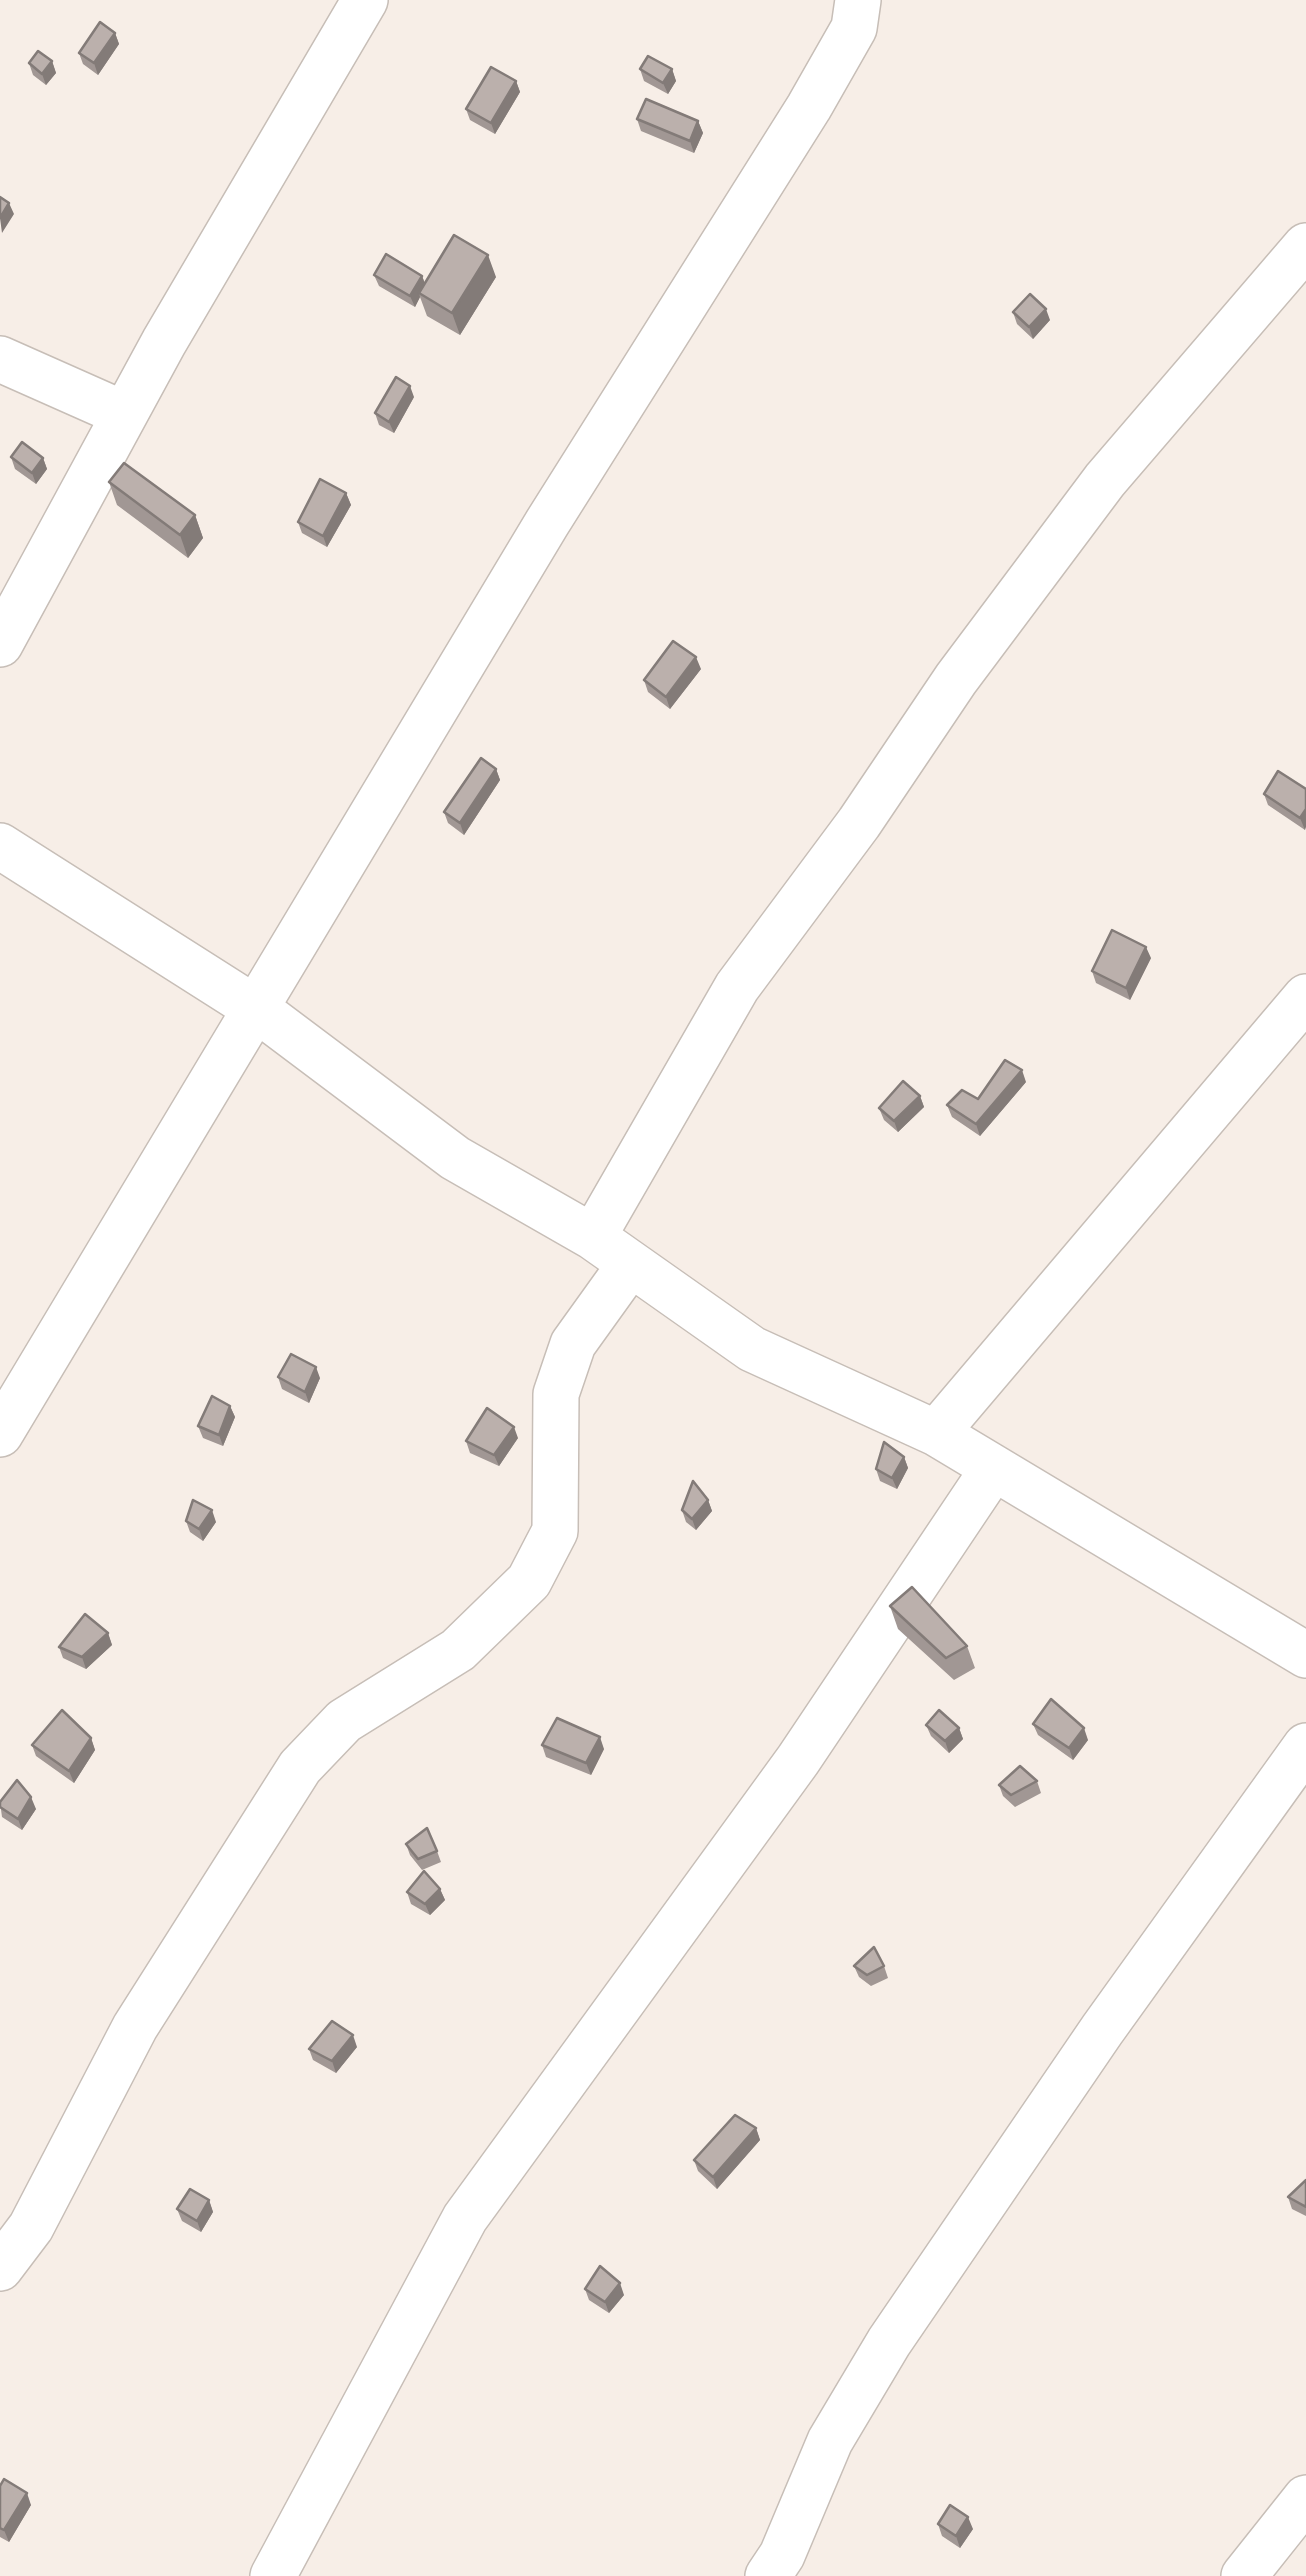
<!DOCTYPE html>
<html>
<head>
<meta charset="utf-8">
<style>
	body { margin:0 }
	canvas { display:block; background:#f7eee7 }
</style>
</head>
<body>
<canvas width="1306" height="2576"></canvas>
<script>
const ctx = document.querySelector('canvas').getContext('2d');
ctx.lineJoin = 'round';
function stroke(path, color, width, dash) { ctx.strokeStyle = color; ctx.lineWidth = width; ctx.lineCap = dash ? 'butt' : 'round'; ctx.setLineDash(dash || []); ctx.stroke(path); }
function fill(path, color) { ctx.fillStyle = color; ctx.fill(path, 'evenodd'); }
const minor = new Path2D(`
	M0 359 124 414
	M0 644 164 342 365 0
	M0 846 258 1010 455 1158 593 1237 752 1349 936 1433 1306 1655
	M593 1237 737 987 859 823 956 679 1105 480 1306 246
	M936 1433 1306 997
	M0 1434 547 523 809 107 854 28 858 0
	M0 2268 31 2227 135 2027 300 1767 344 1721 458 1650 529 1581 555 1531 556 1394 573 1344 629 1266
	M273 2576 465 2218 798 1760 993 1469
	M768 2576 782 2555 830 2441 889 2342 1102 2030 1306 1746
	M1244 2576 1306 2498`);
stroke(minor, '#c7beb7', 48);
stroke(minor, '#fff', 45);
fill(new Path2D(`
	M115 33 119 44 98 75 83 64 79 53Z
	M52 61 56 73 46 85 33 75 29 63Z
	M640 69H672L676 81 668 94 644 81Z
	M516 81 520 92 495 134 470 120 466 109Z
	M637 119 698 121 703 133 694 153 641 131Z
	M374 275 422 276 425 283 496 277 460 335 427 316 420 297 415 307 379 286Z
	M1013 312 1050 320 1033 339 1017 324Z
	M414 397 394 433 379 425 375 413Z
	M11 457 43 458 47 469 36 484 15 469Z
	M109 482 195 515 203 538 188 558 117 505Z
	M346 493 351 505 327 547 302 533 298 522Z
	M701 669 670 709 648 692 644 680Z
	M496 769 500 780 464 835 448 823 444 812Z
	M1306 789 1305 830 1268 805 1264 794Z
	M1151 958 1130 1000 1096 983 1092 971Z
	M1026 1082 980 1136 952 1117 947 1105 978 1099Z
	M920 1096 924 1107 898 1132 884 1120 879 1108Z
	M278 1377 320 1378 309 1403 282 1389Z
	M230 1406 235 1417 223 1446 203 1438 198 1426Z
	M518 1438 499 1466 470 1453 466 1441Z
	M904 1457 908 1468 897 1489 880 1481 876 1469Z
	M708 1500 712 1511 696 1530 686 1522 682 1510Z
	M186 1521 216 1522 203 1541 190 1532Z
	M890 1606 967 1646 975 1668 954 1680 898 1629Z
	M108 1633 112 1645 86 1669 63 1658 59 1647Z
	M1033 1724 1088 1740 1073 1760 1038 1735Z
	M926 1725 959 1728 963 1739 949 1753 931 1736Z
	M91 1738 95 1750 74 1783 36 1756 32 1745Z
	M542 1745 604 1749 591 1775 546 1757Z
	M1037 1781 1041 1793 1015 1807 1003 1796 999 1785Z
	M0 1802 36 1809 22 1830 2 1817Z
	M406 1844 437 1851 441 1862 422 1870 410 1855Z
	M440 1889 445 1900 430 1915 411 1904 407 1892Z
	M854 1966H884L888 1978 871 1986 859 1977Z
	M357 2047 336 2073 313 2060 309 2049Z
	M756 2128 760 2140 717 2189 698 2171 694 2160Z
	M1306 2180V2216L1292 2209 1288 2197Z
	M209 2200 213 2212 201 2232 182 2221 177 2209Z
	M585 2289 624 2295 609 2313 589 2300Z
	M0 2486 31 2505 9 2542 0 2537Z
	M938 2524 973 2529 960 2548 942 2536Z`), '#a19794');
fill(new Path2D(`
	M115 33 119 44 98 75 94 63Z
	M52 61 56 73 46 85 42 74Z
	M672 69 676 81 668 94 663 83Z
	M516 81 520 92 495 134 491 123Z
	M698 121 703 133 694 153 690 141Z
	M9 203 14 214 2 233 0 218Z
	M488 255 496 277 460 335 452 313Z
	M422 276 426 287 419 293 420 297 415 307 410 296Z
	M1046 309 1050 320 1033 339 1029 327Z
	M410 386 414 397 394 433 389 422Z
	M43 458 47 469 36 484 32 473Z
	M346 493 351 505 327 547 323 536Z
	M195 515 203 538 188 558 180 535Z
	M696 657 701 669 670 709 666 697Z
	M496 769 500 780 464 835 460 823Z
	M1306 809V827L1305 830 1300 818Z
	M1146 947 1151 958 1130 1000 1126 988Z
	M1022 1070 1026 1082 980 1136 976 1124Z
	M920 1096 924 1107 898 1132 894 1121Z
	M316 1367 320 1378 309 1403 305 1392Z
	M230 1406 235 1417 223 1446 219 1435Z
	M514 1427 518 1438 499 1466 494 1455Z
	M904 1457 908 1468 897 1489 892 1478Z
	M708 1500 712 1511 696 1530 692 1519Z
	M212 1510 216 1522 203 1541 199 1529Z
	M108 1633 112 1645 86 1669 82 1657Z
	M959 1728 963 1739 949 1753 945 1741Z
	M1084 1728 1088 1740 1073 1760 1069 1748Z
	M600 1737 604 1749 591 1775 586 1763Z
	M91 1738 95 1750 74 1783 69 1771Z
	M31 1797 36 1809 22 1830 18 1819Z
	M440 1889 445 1900 430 1915 425 1904Z
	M353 2035 357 2047 336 2073 332 2061Z
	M756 2128 760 2140 717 2189 713 2177Z
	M209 2200 213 2212 201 2232 197 2221Z
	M620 2283 624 2295 609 2313 605 2302Z
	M27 2493 31 2505 9 2542 4 2530Z
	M968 2517 973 2529 960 2548 956 2536Z`), '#837b78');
const building = new Path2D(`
	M100 22 115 33 94 63 79 53Z
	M38 51 52 61 42 74 29 63Z
	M648 56 672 69 663 83 640 69Z
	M491 67 516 81 491 123 466 109Z
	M646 99 698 121 690 141 637 119Z
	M0 197 9 203 0 218Z
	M454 235 488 255 452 313 419 293Z
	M386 254 422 276 410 296 374 275Z
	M1030 294 1046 309 1029 327 1013 312Z
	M396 377 410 386 389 422 375 413Z
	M22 442 43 458 32 473 11 457Z
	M124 463 195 515 180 535 109 482Z
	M320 479 346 493 323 536 298 522Z
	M673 641 696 657 666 697 644 680Z
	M481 758 496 769 460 823 444 812Z
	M1278 771 1306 789V809L1300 818 1264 794Z
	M1112 930 1146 947 1126 988 1092 971Z
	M1005 1060 1022 1070 976 1124 947 1105 962 1090 978 1099Z
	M903 1081 920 1096 894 1121 879 1108Z
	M291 1354 316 1367 305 1392 278 1377Z
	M212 1396 230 1406 219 1435 198 1426Z
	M487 1408 514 1427 494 1455 466 1441Z
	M884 1442 904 1457 892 1478 876 1469Z
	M693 1481 708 1500 692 1519 682 1510Z
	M193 1500 212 1510 199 1529 186 1521Z
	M912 1587 967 1646 946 1658 890 1606Z
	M85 1614 108 1633 82 1657 59 1647Z
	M1051 1699 1084 1728 1069 1748 1033 1724Z
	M62 1710 91 1738 69 1771 32 1745Z
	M939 1710 959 1728 945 1741 926 1725Z
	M557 1718 600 1737 586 1763 542 1745Z
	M1020 1766 1037 1781 1011 1795 999 1785Z
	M17 1780 31 1797 18 1819 0 1807V1802Z
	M427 1828 437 1851 418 1859 406 1844Z
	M424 1871 440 1889 425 1904 407 1892Z
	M874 1947 884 1966 867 1975 854 1966Z
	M332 2021 353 2035 332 2061 309 2049Z
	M735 2115 756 2128 713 2177 694 2160Z
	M1306 2180V2207L1288 2197Z
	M190 2189 209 2200 197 2221 177 2209Z
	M600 2266 620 2283 605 2302 585 2289Z
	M4 2479 27 2493 4 2530 0 2528V2486Z
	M950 2505 968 2517 956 2536 938 2524Z`);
fill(building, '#bbb0ac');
stroke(building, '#837b78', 2.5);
</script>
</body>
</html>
